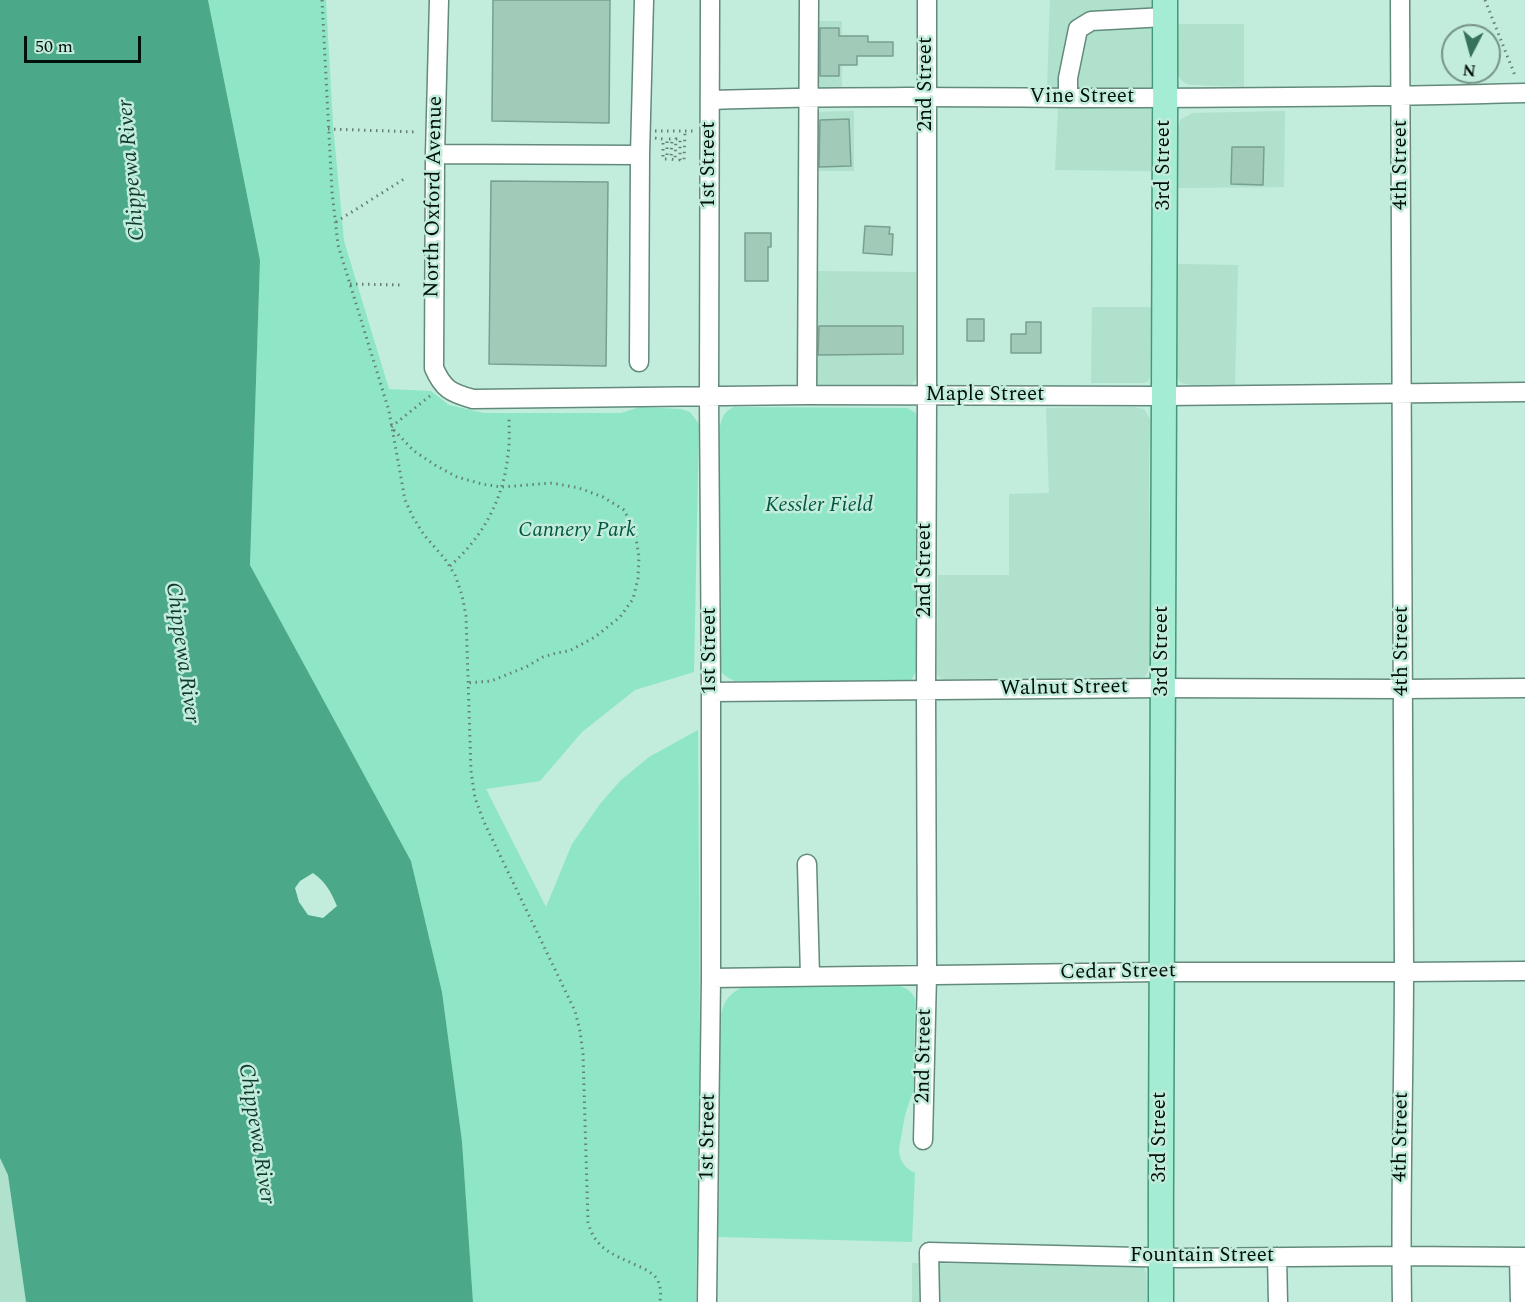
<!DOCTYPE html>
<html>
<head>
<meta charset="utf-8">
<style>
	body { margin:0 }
	#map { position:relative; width:1525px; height:1302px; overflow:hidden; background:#c2ecdb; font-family:Spectral,serif }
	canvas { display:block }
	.north { position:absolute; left:1441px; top:24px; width:60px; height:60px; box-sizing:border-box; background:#c2ecdb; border:2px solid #759487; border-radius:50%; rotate:186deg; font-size:16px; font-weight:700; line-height:24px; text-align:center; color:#02100a }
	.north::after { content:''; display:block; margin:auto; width:21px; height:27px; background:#35725d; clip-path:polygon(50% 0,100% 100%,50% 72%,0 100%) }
	.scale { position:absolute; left:24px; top:36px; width:117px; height:27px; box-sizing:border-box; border:3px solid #02100a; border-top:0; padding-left:8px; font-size:18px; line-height:21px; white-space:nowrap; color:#02100a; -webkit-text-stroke:4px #c2ecdb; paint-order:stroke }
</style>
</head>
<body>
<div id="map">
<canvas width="1525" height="1302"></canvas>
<div class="north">N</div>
<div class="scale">50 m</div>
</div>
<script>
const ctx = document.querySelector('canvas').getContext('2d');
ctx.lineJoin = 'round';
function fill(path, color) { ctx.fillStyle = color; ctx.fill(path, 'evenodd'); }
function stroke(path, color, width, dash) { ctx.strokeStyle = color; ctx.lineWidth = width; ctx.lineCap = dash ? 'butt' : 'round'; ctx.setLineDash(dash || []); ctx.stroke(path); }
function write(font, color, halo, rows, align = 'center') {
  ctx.font = font + ' Spectral,serif'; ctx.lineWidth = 5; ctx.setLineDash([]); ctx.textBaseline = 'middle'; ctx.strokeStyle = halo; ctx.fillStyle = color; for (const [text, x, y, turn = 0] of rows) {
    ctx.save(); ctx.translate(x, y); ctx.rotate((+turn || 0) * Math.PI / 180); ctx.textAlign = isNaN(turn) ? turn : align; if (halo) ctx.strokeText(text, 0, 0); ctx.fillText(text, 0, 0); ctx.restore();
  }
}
fill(new Path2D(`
	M1050 0H1151V171L1055 170 1059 89 1047 88Z
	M814 21H842V89L814 88Z
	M1177 24H1244V87L1193 85 1187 84 1181 80 1178 74Z
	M854 111V171H814V112Z
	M1285 111 1284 187 1178 188 1177 134 1178 126 1181 119 1193 113Z
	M1178 264 1238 265 1235 385H1191L1181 383 1177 377 1176 369Z
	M812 271 916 272 917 371 916 379 910 387H811Z
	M1092 307H1151L1150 377 1148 381 1144 383H1091Z
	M1134 407 1144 409 1150 419 1149 463 1150 667 1147 673 1144 677 1135 678 946 680 942 679 938 676 937 672 938 575H1009V494L1049 493 1046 408Z
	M0 1158 8 1174 26 1302H0Z
	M912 1263 1139 1265 1144 1268 1146 1272 1147 1302H912Z`), '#afe1cd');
fill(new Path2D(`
	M208 0H326L333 125 344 241 389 389 431 391 449 405 484 413H621L640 407 681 409 690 412 699 424 694 672 635 690 582 732 540 781 486 789 546 907 572 844 600 804 620 781 649 757 698 730 700 1052 696 1302H473L462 1141 442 992 411 861 250 565 260 260Z
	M734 407 907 408 916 413 918 428 916 671 911 681H735C710 671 720 658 721 637L719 433C721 421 722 412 734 407Z
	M896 985C905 987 911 990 915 999L914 1081 913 1091 905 1115 899 1149C899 1160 905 1169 915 1173L912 1242 718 1237 719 1025C723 1006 724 996 743 987Z`), '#8ee6c6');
fill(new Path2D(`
	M0 0H208L260 260 250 565 411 861 442 992 462 1141 473 1302H26L8 1175 0 1158ZM313 873C326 882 331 892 337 906L323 918 308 915 299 902 295 888 300 881Z`), '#4ba98a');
const building = new Path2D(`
	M493 0H610L609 123 492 121Z
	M820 28H839V36H868V42H893V56H857V65H839V76H820Z
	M849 119 851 166 819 167 820 120Z
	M1232 147H1264L1263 185 1231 184Z
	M491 181 608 182 606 366 489 364Z
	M865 226 890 227 889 234H893L892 255 863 253Z
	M745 233H771V247H768V281H745Z
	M967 319H984V341H967Z
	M1026 322H1041V353H1011V334H1026Z
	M819 326H903V354L818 355Z`);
fill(building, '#a1cab9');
stroke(building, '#78a090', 1.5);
const minor = new Path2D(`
	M439 0 435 154 434 368C443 389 451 393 473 399L807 395 1165 396 1525 392
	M1400 0C1403 323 1403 646 1404 968 1404 1080 1400 1191 1402 1302
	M1068 98V78L1078 29 1091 21 1165 17
	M711 100C831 96 952 97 1073 98 1223 98 1374 97 1525 93
	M435 154 640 155 639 362
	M640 155 644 0
	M807 395 809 0
	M711 692 1163 688 1402 689 1525 688
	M807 864 810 976
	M711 978 1160 972H1404L1525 971
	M923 1140 927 975 926 690 927 396V0
	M1277 1257 1278 1302
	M1519 1257 1520 1302
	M707 1302 711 978V692L709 397 710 0
	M930 1302 929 1252 1180 1258 1401 1256 1525 1257`);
const major = new Path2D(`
	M1161 1302C1160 868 1166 434 1165 0`);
stroke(minor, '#638a7b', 21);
stroke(major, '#44977b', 27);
stroke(new Path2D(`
	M322 0 332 192 338 245 389 411 405 500 413 517 424 535 445 559 455 575 462 595 466 616 471 771 475 798 484 822 575 1011 580 1031 583 1054 588 1222C595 1250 615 1255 638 1266 645 1269 653 1273 657 1279 661 1286 661 1294 660 1302
	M1485 0 1516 78
	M328 129 417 132
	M655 131H694
	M655 138 663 139V159H667V139H672L671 159 675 160 676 139H680V160H684L685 131
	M336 222 404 179
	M350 284 404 285
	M430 396 391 427 414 451 435 465 457 477 482 484 502 487 552 483 579 488 603 497 624 510 635 532 639 557 638 578 633 599 620 617 595 637 569 651 556 653 543 657 526 667 491 681 467 683
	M450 566C483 537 504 498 508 454 510 442 509 429 509 417`), '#658175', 3, [1.5, 4.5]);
stroke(minor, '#fff', 18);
stroke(major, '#a4ecd4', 24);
write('21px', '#02100a', '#c2ecdb', [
	["2nd Street",927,84,-90],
	["Vine Street",1082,98],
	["1st Street",710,165,-90],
	["3rd Street",1165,165,-90],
	["4th Street",1402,165,-90],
	["North Oxford Avenue",435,197,-89],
	["Maple Street",985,396],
	["2nd Street",926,570,-90],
	["1st Street",711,651,-90],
	["3rd Street",1163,651,-90],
	["4th Street",1403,651,-90],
	["Walnut Street",1064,689,-1],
	["Cedar Street",1118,973,-1],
	["2nd Street",925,1056,-89],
	["1st Street",709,1137,-89],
	["3rd Street",1161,1137,-90],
	["4th Street",1402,1137,-89],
	["Fountain Street",1202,1257]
]);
write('italic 21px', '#035540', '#c2ecdb', [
	["Kessler Field",819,507],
	["Cannery Park",577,532]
]);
write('italic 22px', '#0e392c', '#c2ecdb', [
	["Chippewa River",133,170,-95],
	["Chippewa River",181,653,82],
	["Chippewa River",255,1134,81]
]);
</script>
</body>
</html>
